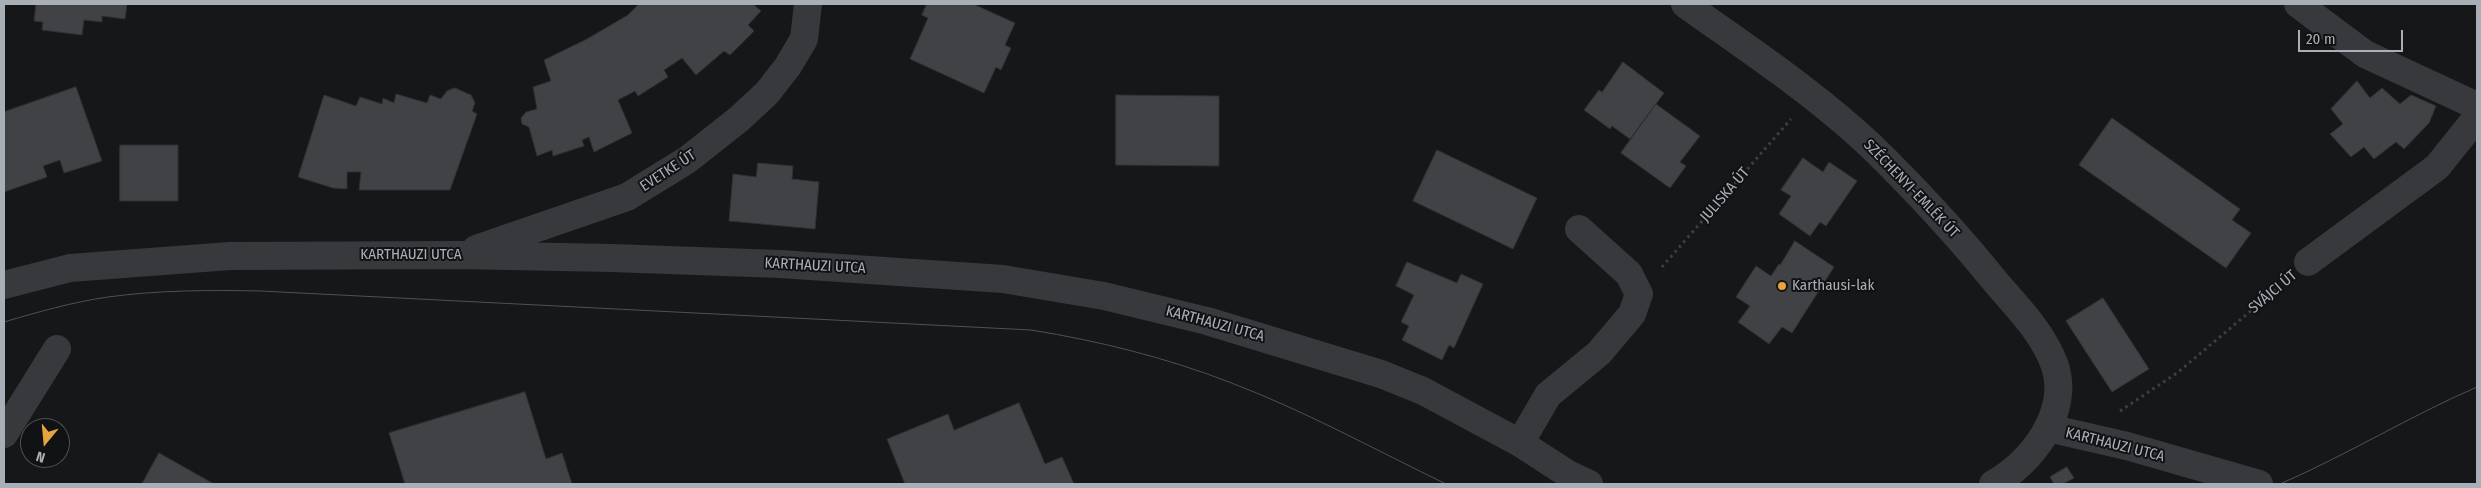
<!DOCTYPE html>
<html>
<head>
<meta charset="utf-8">
<style>
	body { margin:0 }
	#map { position:relative; width:2481px; height:488px; overflow:hidden; background:#161718; font-family:"Fira Sans Condensed",sans-serif }
	canvas { display:block }
	.frame { position:absolute; inset:0; border:5px solid #a9afb7; pointer-events:none }
	.north { position:absolute; left:20px; top:418px; width:50px; height:50px; box-sizing:border-box; background:#111213; border:1px solid #4e5155; border-radius:50%; rotate:197deg; font-size:14px; font-weight:700; line-height:20px; text-align:center; color:#a9afb7 }
	.north::after { content:''; display:block; margin:auto; width:18px; height:22px; background:#e7a33f; clip-path:polygon(50% 0,100% 100%,50% 72%,0 100%) }
	.scale { position:absolute; left:2298px; top:30px; width:105px; height:22px; box-sizing:border-box; border:2px solid #a9afb7; border-top:0; padding-left:6px; font-size:15px; line-height:18px; white-space:nowrap; color:#a9afb7; -webkit-text-stroke:4px #111213; paint-order:stroke }
</style>
</head>
<body>
<div id="map">
<canvas width="2481" height="488"></canvas>
<div class="frame"></div>
<div class="north">N</div>
<div class="scale">20 m</div>
</div>
<script>
const ctx = document.querySelector('canvas').getContext('2d');
ctx.lineJoin = 'round';
function fill(path, color) { ctx.fillStyle = color; ctx.fill(path, 'evenodd'); }
function stroke(path, color, width, dash) { ctx.strokeStyle = color; ctx.lineWidth = width; ctx.lineCap = dash ? 'butt' : 'round'; ctx.setLineDash(dash || []); ctx.stroke(path); }
function write(font, color, halo, rows, align = 'center') {
  ctx.font = font + ' "Fira Sans Condensed",sans-serif'; ctx.lineWidth = 4; ctx.setLineDash([]); ctx.textBaseline = 'middle'; ctx.strokeStyle = halo; ctx.fillStyle = color; for (const [text, x, y, turn = 0] of rows) {
    ctx.save(); ctx.translate(x, y); ctx.rotate((+turn || 0) * Math.PI / 180); ctx.textAlign = isNaN(turn) ? turn : align; if (halo) ctx.strokeText(text, 0, 0); ctx.fillText(text, 0, 0); ctx.restore();
  }
}
const building = new Path2D(`
	M33 4H127L125 19 102 16V22L84 20 82 35 42 30 43 22 34 21 36 4Z
	M639 4H753L761 11 748 25 754 31 730 55 724 51 696 75 682 58 664 70 668 77 638 96 635 91 618 100 632 133 594 152 589 137 582 140 584 146 553 156 552 150 537 156 529 127 522 124 521 118 526 112 537 109 533 87 551 81 544 60 587 39 628 15Z
	M927 4H973L1015 23 1005 45 1011 48 1001 70 996 67 984 93 910 59 928 18 922 15Z
	M1623 62 1664 93 1630 139 1612 126 1610 129 1584 110 1599 90 1602 92Z
	M2357 81 2370 98 2382 88 2400 104 2411 95 2436 106 2429 123 2404 149 2396 142 2374 159 2364 147 2351 157 2330 134 2343 124 2331 109Z
	M76 87 102 161 64 173 60 160 43 166 47 177 4 192V112Z
	M455 88 471 95 475 103 472 111 477 114 450 190H359L361 172H347V189L333 188 298 177 324 95 356 106 360 97 382 104 383 98 394 103 396 94 427 103 430 95 441 99 447 91Z
	M1116 95 1219 96V166L1116 165Z
	M1656 104 1700 136 1680 162 1686 166 1670 188 1621 153Z
	M2112 118 2240 209 2232 220 2251 233 2226 268 2079 165Z
	M120 145H178V201H120Z
	M1437 150 1537 198 1513 249 1413 201Z
	M1803 158 1823 172 1829 162 1857 181 1826 226 1820 222 1810 236 1779 214 1791 196 1781 190Z
	M758 163 793 166 792 179 819 182 815 229 729 221 733 174 756 177Z
	M1795 241 1834 267 1792 333 1782 327 1769 344 1738 322 1750 306 1736 297 1756 266 1771 276 1779 264 1780 265Z
	M1407 262 1457 283 1461 274 1483 284 1454 348 1449 345 1442 360 1402 340 1409 326 1401 322 1414 295 1396 286Z
	M2103 298 2149 369 2112 392 2066 321Z
	M525 392 546 459 562 453 572 484H405L389 433Z
	M1019 403 1045 464 1062 457 1074 484H905L887 439 948 414 954 430Z
	M159 453 214 484H142Z
	M2067 467 2074 478 2063 484H2054L2050 477Z`);
fill(building, '#414245');
stroke(building, '#313134', 1);
stroke(new Path2D(`
	M1662 267 1791 119
	M2120 411 2177 373 2284 283`), '#3e4044', 3, [2.5, 4]);
stroke(new Path2D(`
	M1685 4C1748 49 1815 93 1871 146 1914 188 1956 233 1994 280 2016 306 2043 332 2055 366 2070 412 2032 463 1993 484
	M2298 4 2365 54 2477 106
	M476 249 627 197 687 160 739 119 767 93 788 66 804 39 808 4
	M2308 262 2437 167 2477 117
	M4 285 70 268 230 256 458 255 612 258 780 264 1003 279 1104 296 1207 321 1381 374 1423 391 1520 443 1568 474 1589 484
	M2048 428 2127 446 2259 484
	M4 434 57 349
	M1520 443 1548 395 1599 353 1632 314 1639 294 1629 274 1579 229`), '#38393d', 28);
stroke(new Path2D(`
	M4 322C38 312 73 302 108 297 159 290 210 290 261 291L1031 330C1099 341 1164 357 1229 382 1303 410 1374 449 1446 484
	M2280 484C2347 455 2410 416 2477 387`), '#4f5156', 1);
for (const [x, y, r, color] of [
	[1782,286,5,"#e7a33f"]
]) { const dot = new Path2D(); dot.arc(x, y, r, 0, 2 * Math.PI); ctx.fillStyle = color; ctx.fill(dot); stroke(dot, '#111213', 2); }
write('15px', '#a9afb7', '#111213', [
	["EVETKE ÚT",668,171,-33],
	["SZÉCHENYI-EMLÉK ÚT",1911,189,46],
	["JULISKA ÚT",1725,195,-49],
	["KARTHAUZI UTCA",411,255],
	["KARTHAUZI UTCA",815,266,3],
	["SVÁJCI ÚT",2273,292,-40],
	["KARTHAUZI UTCA",1215,324,15],
	["KARTHAUZI UTCA",2115,445,14]
]);
write('15px', '#a9afb7', '#111213', [
	["Karthausi-lak",1792,286]
], 'left');
</script>
</body>
</html>
